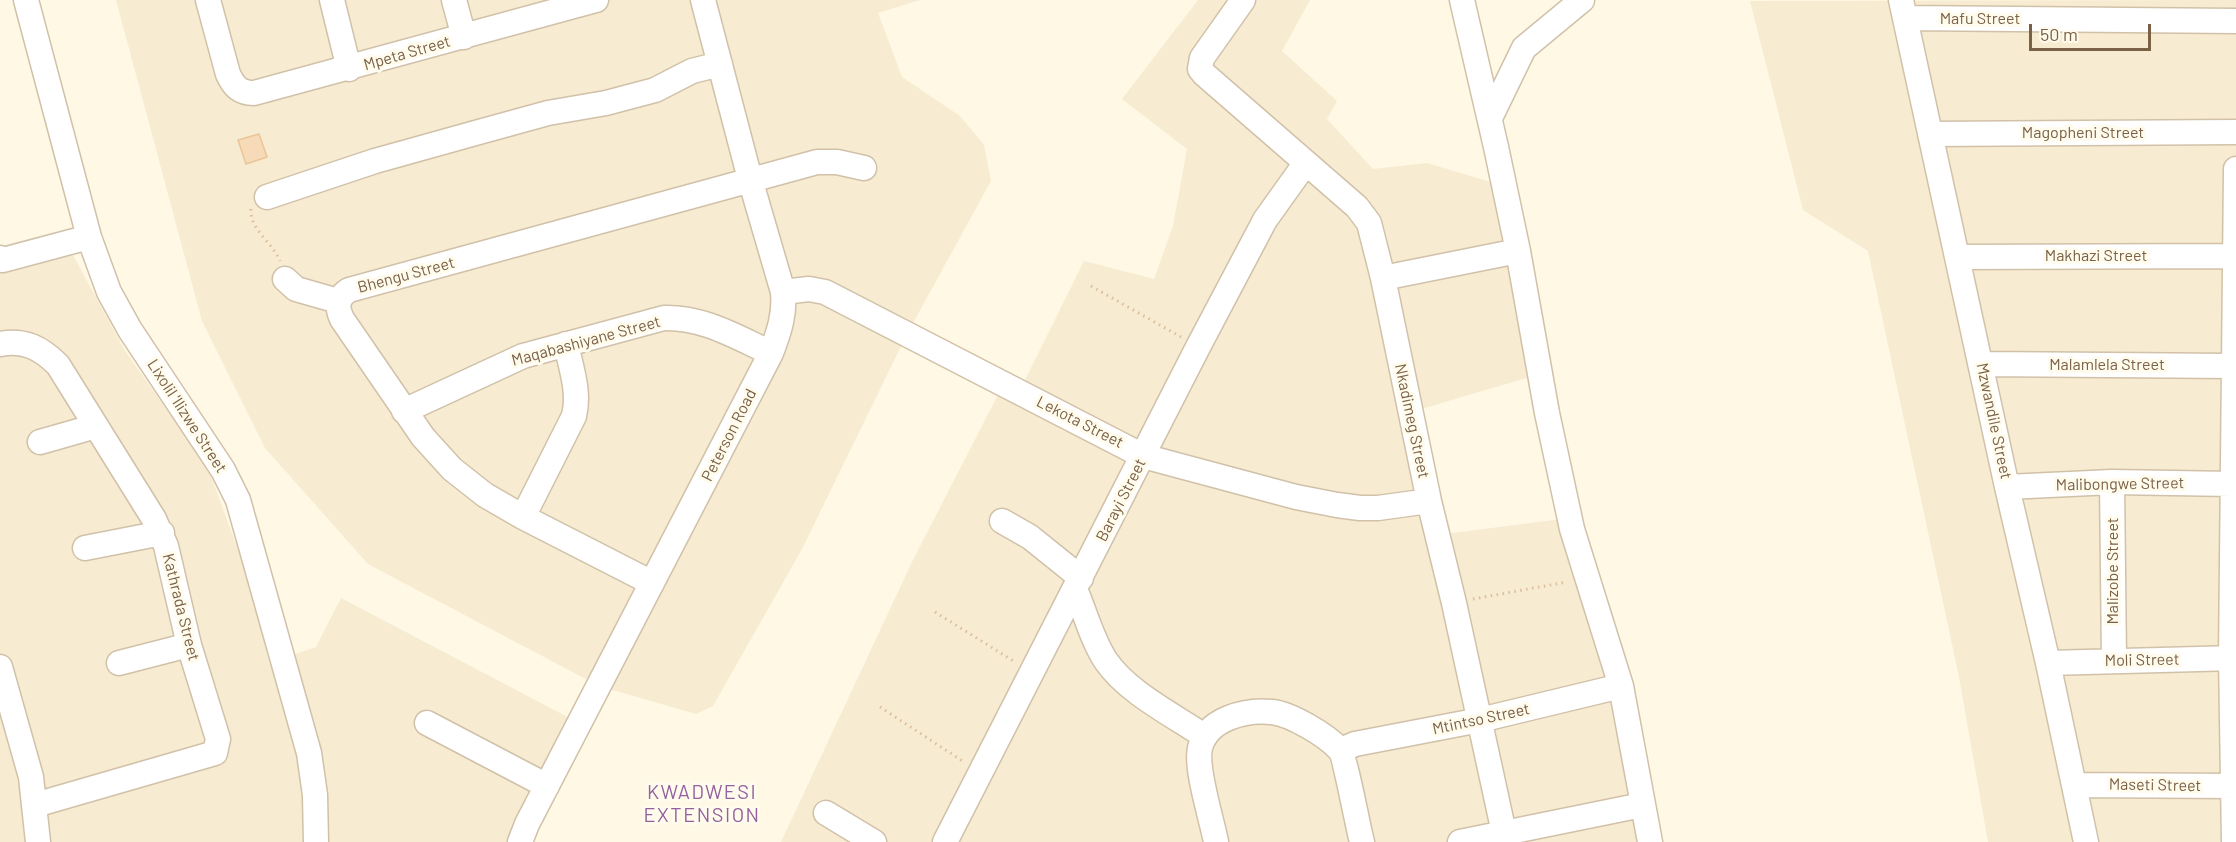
<!DOCTYPE html>
<html>
<head>
<meta charset="utf-8">
<style>
	body { margin:0 }
	#map { position:relative; width:2236px; height:842px; overflow:hidden; background:#fff8e4; font-family:Barlow,sans-serif }
	canvas { display:block }
	.scale { position:absolute; left:2029px; top:24px; width:122px; height:27px; box-sizing:border-box; border:3px solid #7a6146; border-top:0; padding-left:8px; font-size:18px; line-height:21px; white-space:nowrap; color:#7a6146; -webkit-text-stroke:4px #fffbed; paint-order:stroke }
</style>
</head>
<body>
<div id="map">
<canvas width="2236" height="842"></canvas>
<div class="scale">50 m</div>
</div>
<script>
const ctx = document.querySelector('canvas').getContext('2d');
ctx.lineJoin = 'round';
function fill(path, color) { ctx.fillStyle = color; ctx.fill(path, 'evenodd'); }
function stroke(path, color, width, dash) { ctx.strokeStyle = color; ctx.lineWidth = width; ctx.lineCap = dash ? 'butt' : 'round'; ctx.setLineDash(dash || []); ctx.stroke(path); }
function write(font, color, halo, rows, align = 'center') {
  ctx.font = font + ' Barlow,sans-serif'; ctx.lineWidth = 6; ctx.setLineDash([]); ctx.textBaseline = 'middle'; ctx.strokeStyle = halo; ctx.fillStyle = color; for (const [text, x, y, turn = 0] of rows) {
    ctx.save(); ctx.translate(x, y); ctx.rotate((+turn || 0) * Math.PI / 180); ctx.textAlign = isNaN(turn) ? turn : align; if (halo) ctx.strokeText(text, 0, 0); ctx.fillText(text, 0, 0); ctx.restore();
  }
}
fill(new Path2D(`
	M116 0H920L878 13 902 77 960 116 984 145 991 181 907 334 802 549 713 706 696 714 599 686 368 564 265 448 202 321Z
	M1198 0H1310L1282 51 1337 101 1327 119 1373 169 1427 163 1504 186 1540 374 1411 412 1437 535 1569 518 1650 842H781L912 562 1004 383 1020 390 1084 261 1154 279 1173 226 1187 149 1122 99Z
	M2236 0V842H1988L1959 677 1868 251 1803 210 1750 1Z
	M73 255 125 351 208 468 253 591 269 663 316 647 341 598 579 723 520 842H0V261Z`), '#f7ebd2');
const building = new Path2D(`
	M259 134 267 157 246 164 238 140Z`);
fill(building, '#f7dbb9');
stroke(building, '#ebc497', 1.5);
const minor = new Path2D(`
	M26 0 89 237 109 292 130 330 223 470 238 500 309 753 315 795 316 842
	M208 0 228 74C234 87 240 93 254 93L596 0
	M332 0 349 69
	M454 0 464 37
	M1243 0 1202 58 1200 69 1204 74 1357 207 1369 223 1383 278 1429 501 1454 603 1506 842
	M1462 0 1496 147 1518 251 1547 413 1572 529 1621 686 1650 842
	M1901 0 2007 487 2048 663 2086 842
	M1905 18 2236 21
	M1490 118 1524 48 1582 0
	M1930 134 2236 132
	M267 197 375 161 479 132 548 113 606 103 655 90 692 71 720 64
	M1957 257 2236 256
	M0 258 3 260 89 237
	M1383 278 1518 251
	M285 279 296 289 338 301
	M783 292 809 289 825 292 1143 456 1296 497 1337 505 1360 508H1378L1429 501
	M0 344C24 339 41 348 58 365L154 519 166 546 189 645 218 739 215 753 35 805
	M1982 364 2233 366
	M404 411 523 356 664 318C704 317 736 337 771 353
	M40 442 96 426
	M2112 482 2114 661
	M2007 487 2112 482 2232 484
	M523 517 574 416C580 392 571 368 566 344
	M1002 521 1030 537 1081 578
	M85 548 162 533
	M652 583 523 517 485 495 452 469 423 437 342 319C336 306 337 298 349 290L817 162H837L864 168
	M1075 589C1085 612 1092 640 1106 661 1127 692 1173 715 1204 736
	M119 663 189 645
	M2048 663 2236 658
	M0 667 31 777 38 842
	M427 723 547 786
	M1341 750 1355 744 1480 720 1621 686
	M2074 785 2236 786
	M826 813 874 842
	M520 842 527 824 771 353C779 332 785 315 783 292L750 179 703 0
	M945 842 1198 347 1265 220 1305 164
	M1216 842C1212 820 1195 768 1200 748 1207 719 1245 709 1272 712 1291 714 1326 735 1339 749 1345 755 1358 828 1362 842
	M1460 842 1642 805
	M2234 842 2231 658 2236 169`);
stroke(minor, '#d1c1a9', 27);
stroke(new Path2D(`
	M251 209C249 229 273 243 280 261
	M1091 286 1181 337
	M1473 599 1567 582
	M935 612 1015 662
	M880 707 964 762`), '#dcbe9b', 3, [1.5, 4.5]);
stroke(minor, '#fff', 24);
write('16px', '#7a6146', '#fffbed', [
	["Mafu Street",1980,19],
	["Mpeta Street",407,53,-16],
	["Magopheni Street",2083,133],
	["Makhazi Street",2096,256],
	["Bhengu Street",406,275,-15],
	["Maqabashiyane Street",586,341,-15],
	["Malamlela Street",2107,365],
	["Lixolil 'Ilizwe Street",187,416,57],
	["Nkadimeg Street",1412,421,78],
	["Mzwandile Street",1994,421,78],
	["Lekota Street",1080,422,27],
	["Peterson Road",729,435,-63],
	["Malibongwe Street",2120,484,-1],
	["Barayi Street",1121,500,-63],
	["Malizobe Street",2113,571,-90],
	["Kathrada Street",181,607,76],
	["Moli Street",2142,660,-1],
	["Mtintso Street",1481,719,-12],
	["Maseti Street",2155,785,1]
]);
ctx.letterSpacing = '1.5px';
write('20px', '#93619e', '#fffbed', [
	["KWADWESI",702,792],
	["EXTENSION",702,815]
]);
ctx.letterSpacing = '0px';
</script>
</body>
</html>
